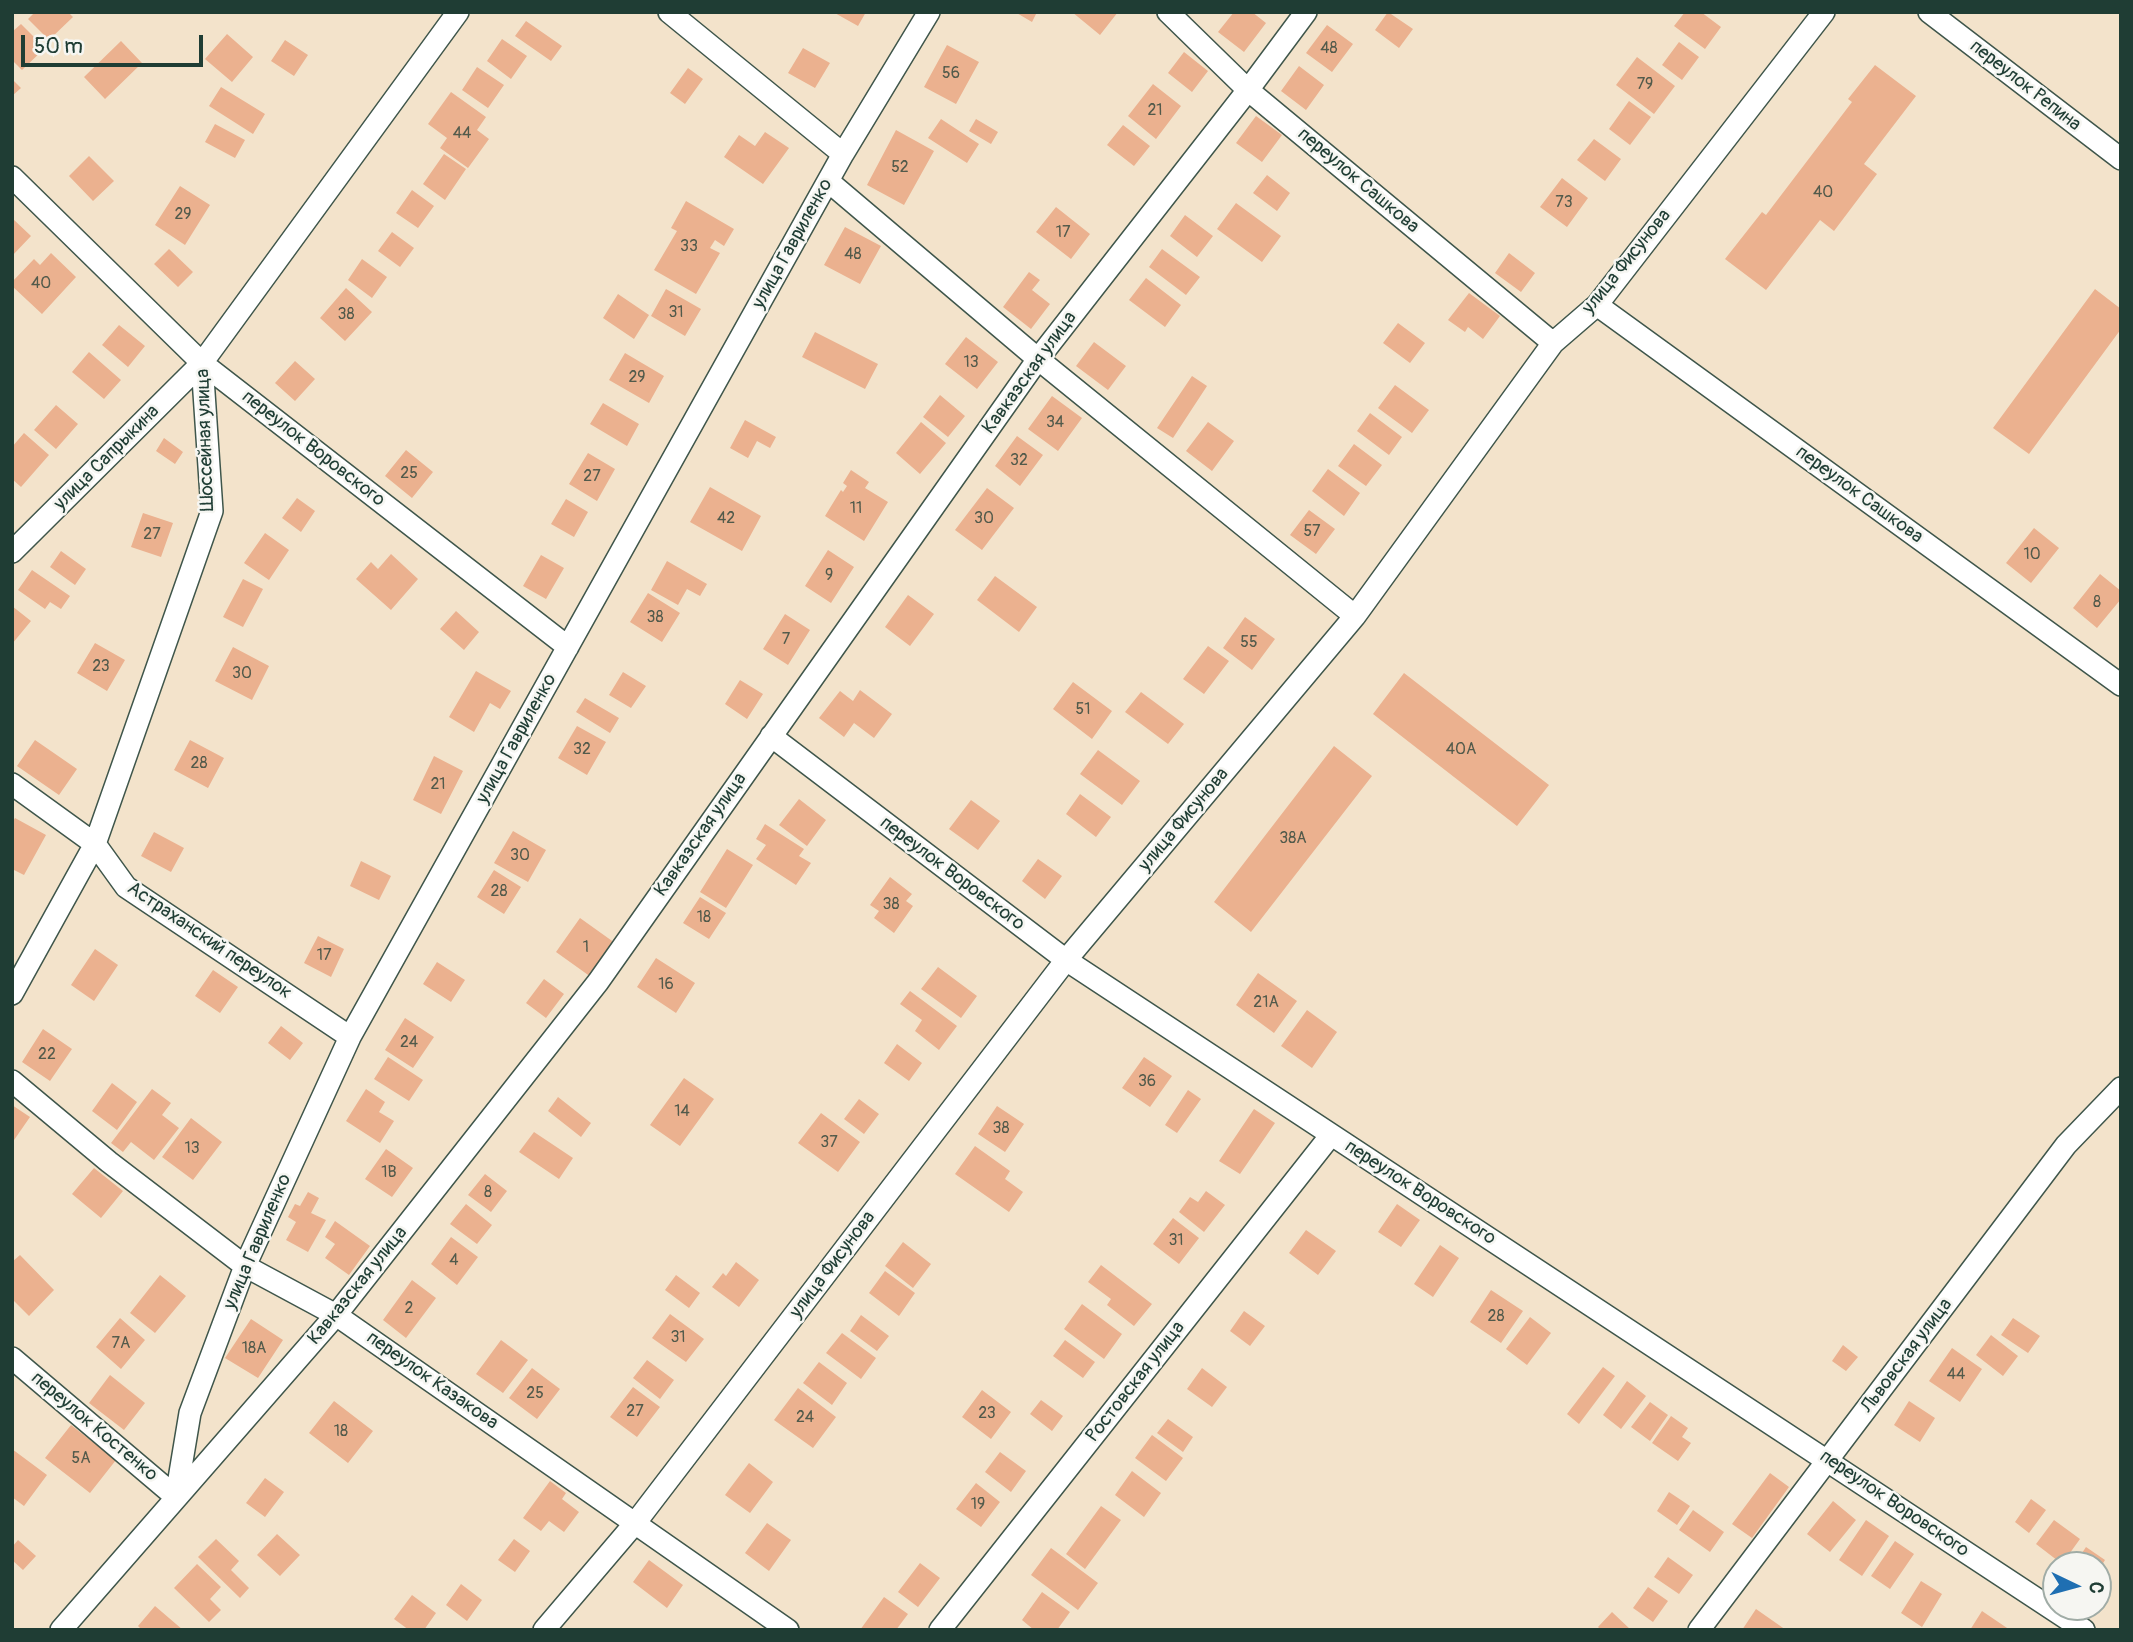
<!DOCTYPE html>
<html>
<head>
<meta charset="utf-8">
<style>
	body { margin:0 }
	#map { position:relative; width:2133px; height:1642px; overflow:hidden; background:#f3e3cb; font-family:Pangolin,sans-serif }
	canvas { display:block }
	.frame { position:absolute; inset:0; border:14px solid #1f3d34; pointer-events:none }
	.north { position:absolute; left:2042px; top:1551px; width:70px; height:70px; box-sizing:border-box; background:#f6f6f2; border:2px solid #a0aca6; border-radius:50%; rotate:95deg; font-size:19px; font-weight:700; line-height:28px; text-align:center; color:#1f3d34 }
	.north::after { content:''; display:block; margin:auto; width:24px; height:32px; background:#1f6fb2; clip-path:polygon(50% 0,100% 100%,50% 72%,0 100%) }
	.scale { position:absolute; left:21px; top:35px; width:182px; height:32px; box-sizing:border-box; border:4px solid #1f3d34; border-top:0; padding-left:9px; font-size:21px; line-height:24px; white-space:nowrap; color:#1f3d34; -webkit-text-stroke:5px #f6f6f2; paint-order:stroke }
</style>
</head>
<body>
<div id="map">
<canvas width="2133" height="1642"></canvas>
<div class="frame"></div>
<div class="north">С</div>
<div class="scale">50 m</div>
</div>
<script>
const ctx = document.querySelector('canvas').getContext('2d');
ctx.lineJoin = 'round';
function fill(path, color) { ctx.fillStyle = color; ctx.fill(path, 'evenodd'); }
function stroke(path, color, width, dash) { ctx.strokeStyle = color; ctx.lineWidth = width; ctx.lineCap = dash ? 'butt' : 'round'; ctx.setLineDash(dash || []); ctx.stroke(path); }
function write(font, color, halo, rows, align = 'center') {
  ctx.font = font + ' Pangolin,sans-serif'; ctx.lineWidth = 5; ctx.setLineDash([]); ctx.textBaseline = 'middle'; ctx.strokeStyle = halo; ctx.fillStyle = color; for (const [text, x, y, turn = 0] of rows) {
    ctx.save(); ctx.translate(x, y); ctx.rotate((+turn || 0) * Math.PI / 180); ctx.textAlign = isNaN(turn) ? turn : align; if (halo) ctx.strokeText(text, 0, 0); ctx.fillText(text, 0, 0); ctx.restore();
  }
}
fill(new Path2D(`
	M35 12H68L73 17 49 40 28 19Z
	M833 12H866L858 26Z
	M1015 12H1037L1032 22Z
	M1072 12H1118L1100 35Z
	M1234 12H1252L1266 23 1244 52 1218 32Z
	M1388 12 1413 29 1399 48 1375 30Z
	M1685 12H1701L1721 27 1705 49 1674 26Z
	M526 21 562 46 551 61 515 36Z
	M21 24 45 48 22 70 12 60V32Z
	M1327 25 1353 44 1332 72 1306 53Z
	M227 34 253 57 232 82 205 59Z
	M502 39 527 56 511 79 487 61Z
	M285 40 308 55 294 76 271 61Z
	M121 41 142 63 105 99 84 77Z
	M1679 42 1699 57 1682 80 1662 65Z
	M947 45 979 62 956 104 924 87Z
	M803 48 830 63 815 88 788 73Z
	M1184 52 1208 71 1192 92 1168 73Z
	M1637 57 1675 86 1654 114 1616 85Z
	M1875 65 1916 96 1864 164 1877 174 1834 231 1820 220 1766 290 1725 259 1762 212 1766 215 1852 102 1848 99Z
	M1299 66 1324 85 1306 110 1281 91Z
	M477 67 504 85 488 108 462 90Z
	M688 68 703 79 685 104 670 93Z
	M12 79 21 88 12 96Z
	M1153 84 1181 106 1156 139 1128 116Z
	M221 87 265 114 253 134 209 106Z
	M451 92 486 117 477 130 489 139 468 168 440 148 447 138 428 124Z
	M1629 101 1651 117 1630 145 1609 129Z
	M1256 116 1282 135 1262 162 1236 143Z
	M941 119 979 144 967 163 928 138Z
	M976 119 998 132 991 144 969 131Z
	M215 124 245 140 235 158 205 142Z
	M1123 125 1150 146 1134 166 1107 145Z
	M896 130 934 151 904 205 867 185Z
	M765 132 789 148 763 184 724 157 739 135 755 146Z
	M1594 139 1621 159 1605 181 1577 160Z
	M444 154 466 169 445 200 423 184Z
	M89 156 114 181 93 201 69 176Z
	M1267 175 1290 193 1277 211 1253 193Z
	M1562 178 1588 198 1567 227 1540 207Z
	M180 186 210 205 185 245 155 225Z
	M412 190 434 206 418 228 396 213Z
	M686 201 734 229 724 246 715 240 710 248 720 253 696 294 654 270 677 231 671 228Z
	M1236 203 1281 236 1262 262 1217 229Z
	M1056 207 1090 234 1071 259 1036 232Z
	M1185 215 1213 236 1197 257 1170 236Z
	M12 218 31 236 12 256Z
	M845 227 881 246 860 284 824 265Z
	M392 232 414 248 400 267 378 251Z
	M169 249 193 272 178 287 154 264Z
	M1162 249 1200 277 1186 295 1149 267Z
	M51 253 76 277 42 314 12 286V282L34 259 40 265Z
	M1509 253 1535 273 1521 292 1495 273Z
	M362 259 387 277 372 298 348 280Z
	M1029 272 1040 280 1032 290 1050 304 1031 329 1003 307Z
	M1146 278 1181 305 1165 327 1129 300Z
	M346 288 372 312 345 341 320 318Z
	M666 289 701 309 685 336 651 316Z
	M2095 289 2121 309V329L2029 454 1993 428Z
	M1469 293 1500 316 1483 339 1468 327 1465 332 1448 320Z
	M618 294 649 315 634 339 603 318Z
	M1398 323 1425 343 1410 363 1383 343Z
	M119 325 145 346 128 367 102 345Z
	M815 332 878 364 865 389 802 357Z
	M966 337 998 362 977 389 945 364Z
	M1094 342 1126 366 1108 390 1076 366Z
	M89 352 121 380 104 399 72 372Z
	M625 353 664 376 649 403 609 380Z
	M295 361 315 379 295 401 275 383Z
	M1192 376 1207 386 1173 438 1157 428Z
	M1395 385 1429 410 1412 433 1378 408Z
	M940 395 965 416 948 437 923 417Z
	M1052 396 1082 418 1058 451 1028 429Z
	M603 403 639 424 627 446 590 424Z
	M56 405 78 424 56 449 34 430Z
	M1370 413 1402 437 1389 455 1357 431Z
	M745 420 776 437 770 448 757 441 748 458 730 448Z
	M921 422 946 443 920 474 896 453Z
	M1208 422 1234 441 1212 471 1186 451Z
	M24 433 49 455 21 487 12 479V447Z
	M1017 436 1043 455 1020 486 995 466Z
	M164 438 183 452 175 464 156 451Z
	M1354 444 1382 465 1366 486 1338 466Z
	M406 450 433 472 412 498 385 476Z
	M588 453 615 469 597 501 569 484Z
	M1328 469 1360 493 1344 516 1312 491Z
	M851 470 869 482 865 488 888 502 864 541 825 516 841 490 843 492 847 486 843 483Z
	M710 487 761 516 742 551 690 522Z
	M987 488 1014 508 982 550 955 530Z
	M297 498 315 511 301 532 282 518Z
	M566 499 588 512 574 537 551 524Z
	M1309 510 1335 529 1316 554 1290 535Z
	M143 513 173 523 161 557 131 547Z
	M2034 528 2059 548 2031 583 2006 563Z
	M265 533 289 550 269 580 244 563Z
	M828 550 854 567 831 603 805 586Z
	M61 551 86 569 75 585 50 567Z
	M391 554 418 579 391 610 356 579 371 562 378 569Z
	M541 555 564 568 546 599 523 586Z
	M667 561 707 584 700 596 687 589 678 605 651 590Z
	M32 570 70 596 61 609 50 602 45 609 18 590Z
	M2100 574 2121 591V599L2097 628 2073 608Z
	M995 576 1037 607 1019 632 977 600Z
	M243 579 263 589 243 627 223 617Z
	M648 593 680 613 662 642 630 622Z
	M908 595 934 614 910 646 885 627Z
	M12 606 31 621 12 644Z
	M456 611 479 632 464 650 440 629Z
	M785 614 810 630 788 665 763 649Z
	M1245 617 1275 639 1252 670 1223 648Z
	M95 643 125 660 107 691 77 673Z
	M1208 646 1229 661 1204 694 1183 679Z
	M233 647 269 666 252 700 215 681Z
	M476 671 511 691 500 709 490 703 474 732 449 717Z
	M623 672 646 686 631 708 609 695Z
	M1404 673 1549 785 1517 826 1373 714Z
	M740 680 763 694 747 719 725 704Z
	M1073 682 1112 711 1092 739 1053 709Z
	M860 690 892 714 874 738 854 723 844 737 819 718 840 691 853 701Z
	M1141 692 1184 724 1168 744 1125 712Z
	M585 698 619 718 610 733 576 712Z
	M577 726 606 742 587 775 558 758Z
	M35 740 77 769 59 795 17 766Z
	M190 740 224 758 208 788 174 770Z
	M1334 746 1372 776 1251 932 1214 902Z
	M1098 750 1140 781 1122 805 1080 774Z
	M434 756 463 771 441 814 413 800Z
	M1080 794 1111 817 1096 837 1066 814Z
	M799 799 826 820 807 846 779 825Z
	M971 800 1000 821 978 850 949 829Z
	M15 818 46 835 24 875 12 869V823Z
	M765 824 804 849 799 856 811 863 796 885 756 859 766 845 756 839Z
	M513 831 546 850 528 882 494 863Z
	M154 832 184 848 171 872 141 856Z
	M727 849 753 865 726 908 700 892Z
	M1038 859 1062 876 1045 899 1022 881Z
	M361 861 391 876 379 900 350 886Z
	M494 870 521 887 504 914 477 897Z
	M890 877 912 894 906 901 913 906 894 933 874 918 879 911 870 905Z
	M700 897 726 913 709 939 683 923Z
	M580 918 615 943 591 977 556 952Z
	M318 936 344 949 331 977 304 963Z
	M95 949 118 965 94 1001 71 985Z
	M656 958 695 983 676 1013 637 987Z
	M437 962 465 980 451 1002 423 984Z
	M938 967 977 996 961 1018 921 989Z
	M213 970 238 987 220 1013 195 996Z
	M1258 973 1297 1001 1274 1033 1236 1005Z
	M544 979 564 994 546 1018 526 1003Z
	M910 991 957 1026 939 1050 915 1031 922 1020 900 1004Z
	M1307 1010 1337 1032 1312 1068 1281 1046Z
	M405 1018 434 1037 413 1068 385 1050Z
	M281 1026 303 1043 290 1060 268 1043Z
	M43 1029 72 1049 50 1081 22 1062Z
	M897 1044 922 1063 909 1081 884 1063Z
	M388 1057 423 1080 409 1101 374 1079Z
	M1144 1057 1172 1076 1150 1107 1122 1088Z
	M684 1078 714 1099 680 1146 650 1125Z
	M112 1083 137 1102 117 1130 92 1111Z
	M152 1089 171 1103 162 1115 179 1128 154 1160 131 1142 123 1152 111 1143Z
	M366 1089 385 1102 379 1112 394 1121 380 1143 346 1121Z
	M1188 1090 1201 1099 1177 1133 1165 1125Z
	M558 1097 591 1123 581 1137 548 1111Z
	M859 1099 879 1114 864 1134 844 1119Z
	M12 1105 30 1117 12 1143Z
	M997 1106 1024 1124 1005 1152 978 1134Z
	M1254 1109 1275 1123 1240 1174 1219 1161Z
	M821 1113 860 1142 838 1172 798 1143Z
	M191 1118 222 1142 193 1180 162 1157Z
	M534 1132 573 1158 559 1179 519 1152Z
	M975 1146 1010 1171 1005 1179 1023 1192 1009 1212 955 1174Z
	M386 1149 413 1168 392 1197 365 1179Z
	M94 1168 123 1191 101 1218 72 1194Z
	M485 1174 507 1191 491 1212 468 1195Z
	M1206 1191 1225 1205 1204 1232 1179 1212 1190 1197 1198 1202Z
	M308 1192 319 1198 311 1213 326 1220 308 1252 286 1240 296 1222 288 1217 295 1204 300 1206Z
	M466 1204 492 1225 477 1244 450 1224Z
	M1397 1204 1420 1220 1401 1247 1378 1232Z
	M1173 1218 1199 1238 1179 1264 1153 1244Z
	M335 1221 370 1246 349 1275 325 1258 335 1244 325 1237Z
	M1306 1230 1336 1251 1318 1275 1289 1253Z
	M451 1237 478 1257 457 1285 431 1264Z
	M903 1242 931 1264 913 1288 885 1266Z
	M1440 1245 1459 1258 1433 1297 1414 1284Z
	M20 1255 54 1290 29 1316 12 1299V1262Z
	M736 1262 759 1280 739 1307 712 1287 723 1273 726 1276Z
	M1101 1265 1152 1304 1134 1326 1107 1305 1111 1299 1088 1282Z
	M885 1271 915 1293 899 1316 869 1293Z
	M160 1275 186 1296 155 1333 130 1313Z
	M676 1275 700 1293 689 1308 665 1290Z
	M412 1280 436 1298 406 1338 383 1320Z
	M1491 1290 1523 1311 1501 1343 1470 1322Z
	M1082 1304 1122 1334 1104 1359 1064 1329Z
	M1244 1311 1265 1326 1250 1346 1230 1331Z
	M670 1314 704 1339 686 1362 652 1338Z
	M861 1315 889 1336 877 1351 850 1331Z
	M1530 1317 1551 1333 1527 1365 1506 1349Z
	M120 1318 145 1340 121 1369 96 1347Z
	M2013 1318 2040 1336 2028 1353 2001 1335Z
	M251 1319 283 1340 258 1378 225 1358Z
	M842 1333 876 1358 861 1379 826 1353Z
	M1991 1335 2018 1356 2003 1376 1976 1355Z
	M501 1340 528 1360 503 1393 476 1374Z
	M1065 1340 1095 1362 1083 1378 1053 1356Z
	M1843 1345 1858 1357 1846 1371 1832 1361Z
	M1952 1348 1982 1369 1960 1402 1929 1381Z
	M647 1360 674 1380 660 1399 633 1378Z
	M819 1362 847 1383 832 1405 803 1383Z
	M1603 1367 1615 1376 1579 1424 1567 1414Z
	M532 1368 560 1389 537 1419 509 1398Z
	M1202 1368 1227 1387 1212 1407 1187 1389Z
	M110 1375 145 1403 124 1430 89 1403Z
	M1627 1381 1646 1396 1621 1429 1603 1415Z
	M633 1387 660 1407 637 1437 610 1417Z
	M798 1388 836 1417 813 1448 774 1420Z
	M982 1390 1011 1412 991 1439 962 1417Z
	M1041 1400 1063 1416 1052 1431 1030 1414Z
	M334 1401 373 1431 348 1463 309 1433Z
	M1909 1401 1935 1418 1920 1442 1894 1425Z
	M1650 1402 1668 1415 1650 1441 1631 1427Z
	M1671 1416 1688 1428 1682 1437 1691 1443 1678 1461 1652 1443Z
	M1168 1419 1193 1437 1183 1452 1157 1433Z
	M71 1425 116 1460 90 1493 45 1458Z
	M1152 1435 1183 1458 1166 1481 1135 1458Z
	M12 1449 47 1475 24 1506 12 1497Z
	M1000 1452 1026 1471 1011 1492 985 1472Z
	M749 1463 773 1482 750 1513 725 1495Z
	M1132 1471 1161 1493 1144 1517 1115 1495Z
	M1770 1473 1789 1487 1752 1538 1732 1524Z
	M265 1478 284 1492 265 1517 246 1503Z
	M550 1481 566 1493 562 1499 579 1512 564 1532 549 1521 541 1531 523 1518Z
	M976 1483 1000 1502 981 1527 956 1509Z
	M1669 1492 1690 1506 1677 1525 1657 1511Z
	M2031 1499 2046 1510 2029 1533 2015 1522Z
	M1833 1501 1856 1520 1830 1552 1807 1534Z
	M1101 1506 1121 1520 1085 1569 1066 1554Z
	M1693 1510 1724 1532 1710 1552 1679 1530Z
	M1866 1520 1889 1536 1862 1576 1839 1560Z
	M2054 1520 2080 1539 2062 1564 2036 1544Z
	M767 1523 791 1540 769 1571 745 1553Z
	M277 1534 300 1555 280 1576 257 1555Z
	M216 1539 239 1561 231 1570 249 1588 240 1598 198 1557Z
	M514 1539 530 1551 515 1572 498 1560Z
	M18 1540 36 1556 23 1570 12 1560V1547Z
	M1895 1541 1914 1554 1890 1589 1871 1576Z
	M2086 1547 2105 1560 2098 1571V1565H2074Z
	M1051 1548 1098 1583 1078 1610 1031 1575Z
	M1668 1557 1693 1575 1679 1594 1654 1577Z
	M649 1560 683 1585 667 1608 633 1582Z
	M920 1563 940 1578 918 1607 898 1592Z
	M197 1564 221 1587 210 1599 221 1610 209 1622 174 1588Z
	M1921 1581 1942 1594 1922 1627 1901 1613Z
	M461 1584 482 1600 467 1621 446 1605Z
	M1648 1587 1668 1601 1653 1622 1633 1608Z
	M1042 1592 1070 1612 1057 1630H1034L1022 1620Z
	M412 1595 436 1613 424 1630H409L394 1619Z
	M884 1597 908 1614 896 1630H860Z
	M155 1606 183 1630H142L138 1626Z
	M1756 1609 1786 1630H1742Z
	M1982 1611 2010 1630H1970Z
	M1612 1612 1631 1630H1601L1598 1627Z`), '#ebb18f');
const minor = new Path2D(`
	M669 12 843 154
	M1168 12 1248 90 1553 343
	M1929 12 2121 159
	M12 177 202 363 568 647
	M828 181 1038 359 1355 616
	M1597 305 2121 685
	M12 552 202 363 458 12
	M771 736 1066 960 2084 1630
	M12 784 95 844 126 887 350 1037
	M12 994 95 844 212 511 202 363
	M12 1081 109 1162 245 1266 336 1315 788 1630
	M12 1358 176 1497
	M176 1497 190 1413 245 1266 350 1037 843 154 929 12
	M61 1630 336 1315 598 982 1038 359 1248 90 1306 12
	M544 1630 636 1522 1066 960 1355 616 1553 343 1597 305 1824 12
	M940 1630 1331 1135
	M1699 1630 2066 1145 2121 1088`);
stroke(minor, '#3f564b', 24);
stroke(minor, '#fff', 21);
write('16px', '#525a4b', null, [
	["48",1329,49],
	["56",951,74],
	["79",1645,85],
	["21",1155,111],
	["44",462,134],
	["52",900,168],
	["40",1823,193],
	["73",1564,203],
	["29",183,215],
	["17",1063,233],
	["33",689,247],
	["48",853,255],
	["40",41,284],
	["31",676,313],
	["38",346,315],
	["13",971,363],
	["29",637,378],
	["34",1055,423],
	["32",1019,461],
	["25",409,474],
	["27",592,477],
	["11",856,509],
	["42",726,519],
	["30",984,519],
	["57",1312,532],
	["27",152,535],
	["10",2032,555],
	["9",829,576],
	["8",2097,603],
	["38",655,618],
	["7",786,640],
	["55",1249,643],
	["23",101,667],
	["30",242,674],
	["51",1083,710],
	["32",582,750],
	["40А",1461,750],
	["28",199,764],
	["21",438,785],
	["38А",1293,839],
	["30",520,856],
	["28",499,892],
	["38",891,905],
	["18",704,918],
	["1",586,948],
	["17",324,956],
	["16",666,985],
	["21А",1266,1003],
	["24",409,1043],
	["22",47,1055],
	["36",1147,1082],
	["14",682,1112],
	["38",1001,1129],
	["37",829,1143],
	["13",192,1149],
	["1В",389,1173],
	["8",488,1193],
	["31",1176,1241],
	["4",454,1261],
	["2",409,1309],
	["28",1496,1317],
	["31",678,1338],
	["7А",121,1344],
	["18А",254,1349],
	["44",1956,1375],
	["25",535,1394],
	["27",635,1412],
	["23",987,1414],
	["24",805,1418],
	["18",341,1432],
	["5А",81,1459],
	["19",978,1505]
]);
write('19px', '#1f3d34', '#f6f6f2', [
	["переулок Репина",2025,86,38],
	["переулок Сашкова",1358,181,40],
	["улица Гавриленко",793,244,-61],
	["улица Фисунова",1627,262,-51],
	["Кавказская улица",1030,373,-54],
	["Шоссейная улица",206,440,-92],
	["переулок Воровского",313,449,38],
	["улица Сапрыкина",107,458,-45],
	["переулок Сашкова",1859,495,36],
	["улица Гавриленко",517,739,-61],
	["улица Фисунова",1184,820,-50],
	["Кавказская улица",701,835,-55],
	["переулок Воровского",952,874,37],
	["Астраханский переулок",209,941,34],
	["переулок Воровского",1420,1193,33],
	["улица Гавриленко",258,1242,-67],
	["улица Фисунова",833,1265,-53],
	["Кавказская улица",358,1286,-51],
	["Львовская улица",1907,1356,-53],
	["переулок Казакова",432,1381,35],
	["Ростовская улица",1136,1382,-52],
	["переулок Костенко",94,1427,40],
	["переулок Воровского",1894,1504,34]
]);
</script>
</body>
</html>
